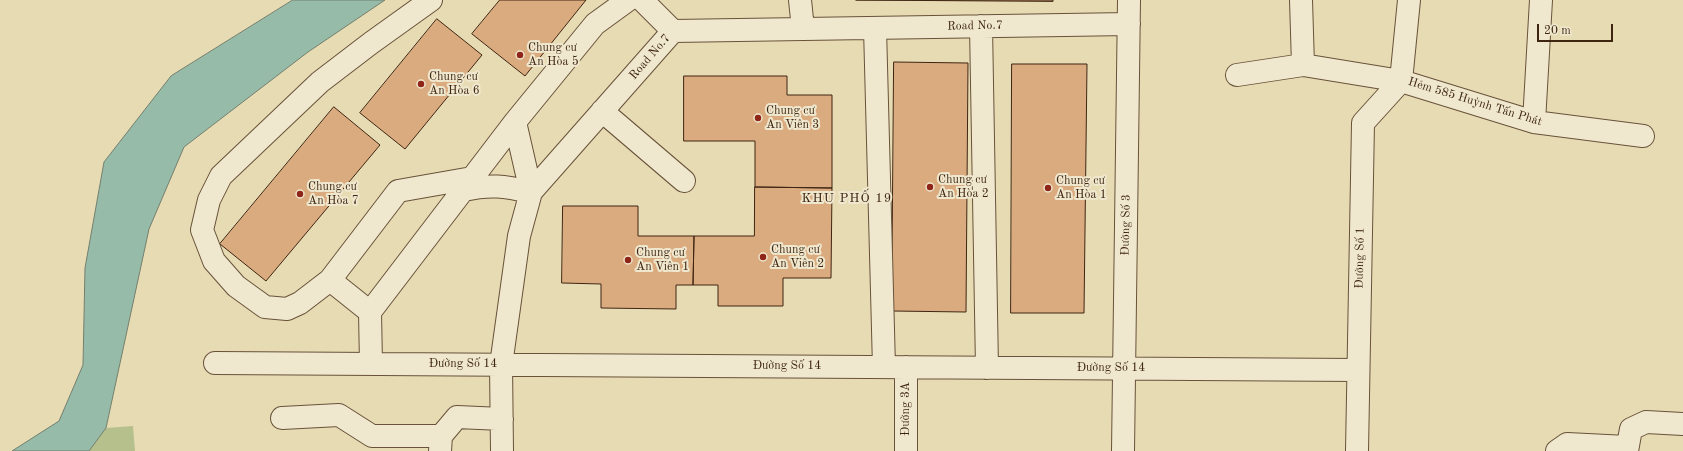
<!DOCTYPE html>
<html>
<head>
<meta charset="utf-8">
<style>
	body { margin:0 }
	#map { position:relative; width:1683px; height:451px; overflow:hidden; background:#e7dbb3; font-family:"Old Standard TT",serif }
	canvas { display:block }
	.scale { position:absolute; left:1537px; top:24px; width:76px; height:18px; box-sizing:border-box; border:2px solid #3e2512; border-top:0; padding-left:5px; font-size:12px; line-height:14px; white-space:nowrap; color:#3e2512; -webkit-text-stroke:3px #efe8ce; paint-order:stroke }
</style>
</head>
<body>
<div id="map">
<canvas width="1683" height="451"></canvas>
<div class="scale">20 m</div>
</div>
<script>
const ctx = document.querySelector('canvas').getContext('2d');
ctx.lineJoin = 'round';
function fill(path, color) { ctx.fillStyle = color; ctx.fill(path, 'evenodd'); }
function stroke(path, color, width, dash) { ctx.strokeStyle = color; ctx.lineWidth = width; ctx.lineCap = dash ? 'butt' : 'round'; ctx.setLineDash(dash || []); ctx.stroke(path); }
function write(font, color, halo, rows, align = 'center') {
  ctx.font = font + ' "Old Standard TT",serif'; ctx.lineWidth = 4; ctx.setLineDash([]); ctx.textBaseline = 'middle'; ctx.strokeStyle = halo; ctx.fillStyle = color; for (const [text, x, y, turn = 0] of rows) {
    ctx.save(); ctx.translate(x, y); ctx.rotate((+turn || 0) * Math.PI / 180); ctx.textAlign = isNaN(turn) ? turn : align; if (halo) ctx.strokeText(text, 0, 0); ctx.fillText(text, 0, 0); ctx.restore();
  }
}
fill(new Path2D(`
	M133 426 135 451H89L106 428Z`), '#b6c08c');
const water = new Path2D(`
	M293 0H385L308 52 184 147 149 229 106 428 89 451H12L59 421 83 365 85 268 104 162 171 76Z`);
fill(water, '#97bba9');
stroke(water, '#737f6d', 1);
const building = new Path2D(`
	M500 0H586L525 76 472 34Z
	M856 0H1053V1Z
	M437 19 482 55 405 149 360 113Z
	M894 62 968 63 966 312 892 311Z
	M1012 64H1087L1084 313H1011Z
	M684 76H787V95H832V188L755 187V141H684Z
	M334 107 380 145 266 281 220 244Z
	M755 187 832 188 831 278H783V306H718V285H693L694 236H754Z
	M563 206H638V236H694L693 285H676V309L601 308V284L562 283Z`);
fill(building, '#dbab80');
stroke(building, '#3e2512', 1);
const minor = new Path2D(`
	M642 0 673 31
	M800 0 803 29
	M1301 0 1303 65
	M981 26 987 368
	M875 28 884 367
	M1237 75 1303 65 1401 81 1534 122 1643 136
	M1401 81 1409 0
	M602 111 684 181
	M515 122 531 192
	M1534 122 1541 0
	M463 190C491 184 504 186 531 192
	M330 280 398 191 472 178
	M370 312 330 280 300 303 287 309 265 307 236 286 214 261 202 230 209 200 221 176 320 82 371 43 431 0
	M215 363 1358 370
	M371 364 370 312 515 122 595 24 628 0
	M282 418 339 415 372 436H441
	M440 451 441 436 457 417 502 419
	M502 451 501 365 519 236 531 192 673 31 1129 24
	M906 451V367
	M1123 451 1129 0
	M1357 451 1363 123 1401 81
	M1557 451 1567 444 1627 447
	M1627 451 1631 429 1646 422 1683 424`);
stroke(minor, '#68523a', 24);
stroke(minor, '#efe8ce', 22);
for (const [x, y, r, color] of [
	[520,55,4,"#8f2418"],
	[421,84,4,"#8f2418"],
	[758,118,4,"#8f2418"],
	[930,187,4,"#8f2418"],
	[1048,188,4,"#8f2418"],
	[300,194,4,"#8f2418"],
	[763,257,4,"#8f2418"],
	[628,260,4,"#8f2418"]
]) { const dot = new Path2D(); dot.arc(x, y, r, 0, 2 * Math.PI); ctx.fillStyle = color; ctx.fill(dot); stroke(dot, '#efe8ce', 1.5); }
write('12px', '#3e2512', '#efe8ce', [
	["Road No.7",975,26,-1],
	["Road No.7",650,57,-49],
	["Hẻm 585 Huỳnh Tấn Phát",1475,102,17],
	["Đường Số 3",1126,225,-89],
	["Đường Số 1",1360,258,-89],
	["Đường Số 14",463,364],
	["Đường Số 14",787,366],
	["Đường Số 14",1111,368],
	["Đường 3A",906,409,-90]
]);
write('12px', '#3e2512', '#efe8ce', [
	["Chung cư",528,48],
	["An Hòa 5",528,62],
	["Chung cư",429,77],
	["An Hòa 6",429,91],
	["Chung cư",766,111],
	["An Viên 3",766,125],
	["Chung cư",938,180],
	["An Hòa 2",938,194],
	["Chung cư",1056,181],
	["An Hòa 1",1056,195],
	["Chung cư",308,187],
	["An Hòa 7",308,201],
	["Chung cư",771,250],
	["An Viên 2",771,264],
	["Chung cư",636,253],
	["An Viên 1",636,267]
], 'left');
ctx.letterSpacing = '1px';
write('13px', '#3e2512', '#efe8ce', [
	["KHU PHỐ 19",847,199]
]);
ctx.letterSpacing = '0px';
</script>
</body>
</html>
